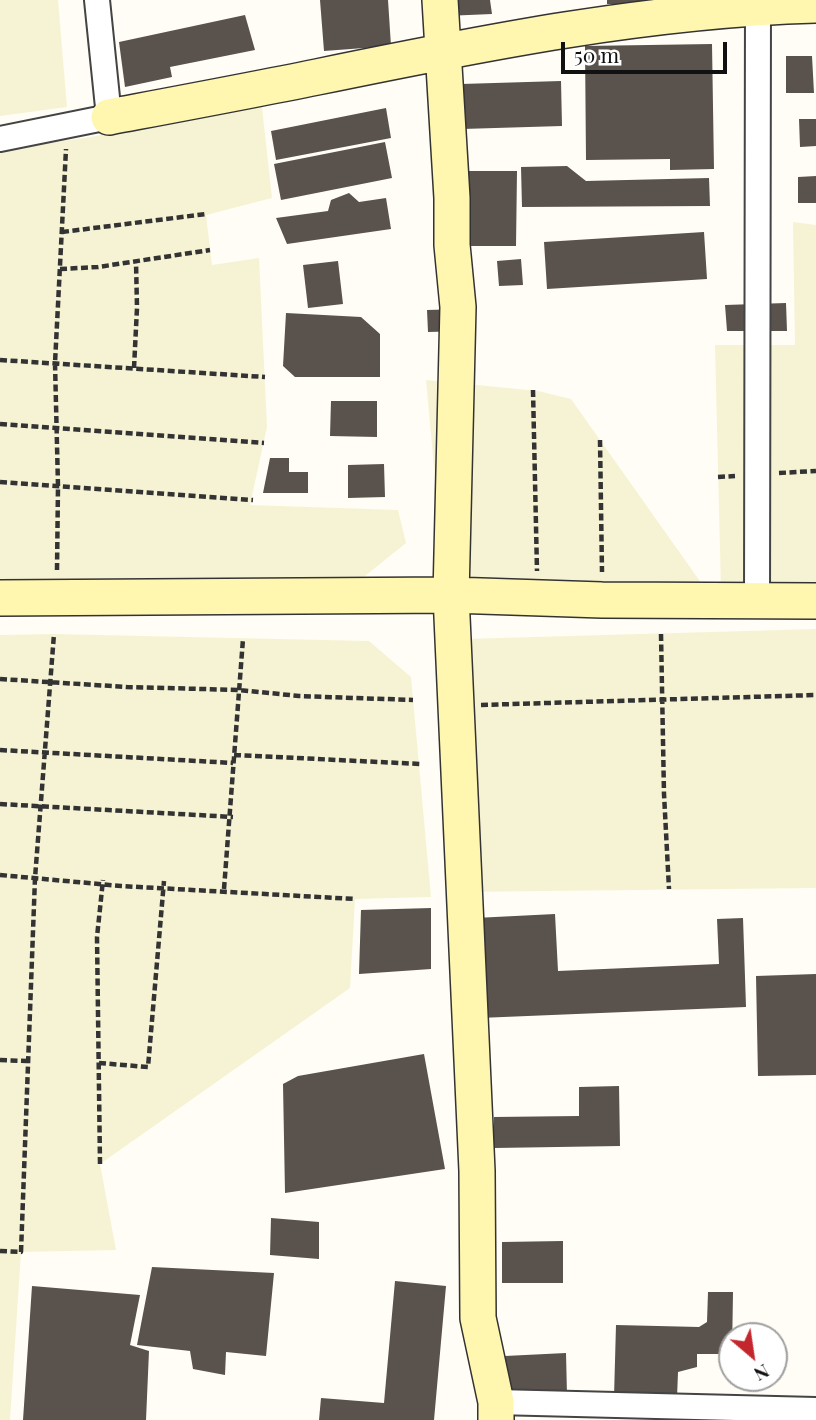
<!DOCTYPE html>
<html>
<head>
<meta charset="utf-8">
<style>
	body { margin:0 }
	#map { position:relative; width:816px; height:1420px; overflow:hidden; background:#fffdf5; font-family:"Playfair Display",serif }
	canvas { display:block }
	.north { position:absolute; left:718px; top:1322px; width:70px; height:70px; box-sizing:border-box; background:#fff; border:2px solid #a0a0a0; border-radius:50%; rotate:151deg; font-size:19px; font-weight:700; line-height:28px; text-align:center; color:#111 }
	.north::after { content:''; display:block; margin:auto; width:24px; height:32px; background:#c4262e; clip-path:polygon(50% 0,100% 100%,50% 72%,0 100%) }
	.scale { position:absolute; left:561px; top:42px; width:166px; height:32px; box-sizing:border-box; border:4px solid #111; border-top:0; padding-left:9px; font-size:21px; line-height:24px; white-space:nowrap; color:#111; -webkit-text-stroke:5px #fff; paint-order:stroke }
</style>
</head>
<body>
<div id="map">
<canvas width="816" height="1420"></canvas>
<div class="north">N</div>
<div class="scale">50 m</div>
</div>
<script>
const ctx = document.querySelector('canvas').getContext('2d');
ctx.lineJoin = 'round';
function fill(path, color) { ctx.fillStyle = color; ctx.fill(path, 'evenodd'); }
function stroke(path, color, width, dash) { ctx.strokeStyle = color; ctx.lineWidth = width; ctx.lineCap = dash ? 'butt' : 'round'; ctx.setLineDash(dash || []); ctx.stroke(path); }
fill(new Path2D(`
	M0 0H58L67 107 0 116Z
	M261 98 272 198 206 215 212 265 259 258 267 427 250 505 398 510 406 543 360 580 0 579V150L91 137Z
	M793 222 816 225V589L721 590 715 345H795Z
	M426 380 538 391 571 399 714 601 444 577Z
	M816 629V888L455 892 464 639Z
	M54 634 369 641 411 677 431 897 355 899 350 988 100 1164 116 1250 21 1252 10 1420H0V635Z`), '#f6f3d4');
fill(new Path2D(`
	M320 0H388L391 46 324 51Z
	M442 0H490L492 14 445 16Z
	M607 0H712V4H607Z
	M245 15 255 50 170 67 172 77 125 87 119 42Z
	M712 44 714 169 670 170V159L586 160 585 46Z
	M786 56H812L814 93H786Z
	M561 81 562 126 462 129 461 84Z
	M386 108 391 138 276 160 271 131Z
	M799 119H816V146L800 147Z
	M385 142 392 178 281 200 274 164Z
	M567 166 586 181 709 178 710 206 522 207 521 167Z
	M460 171H517L516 246H460Z
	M816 176V203H798V177Z
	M349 193 359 202 386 198 391 229 287 244 276 218 328 211 331 200Z
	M704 232 707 279 547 289 544 242Z
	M521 259 523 285 499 286 497 261Z
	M338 261 343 304 308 308 303 265Z
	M786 303 787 331H727L725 305Z
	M464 309 465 331 428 332 427 310Z
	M286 313 361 317 380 334V377H295L283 366Z
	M331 401H377V437L330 436Z
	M270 458H289V472H308V493H263Z
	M384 464 385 497 348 498V465Z
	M431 908V969L359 974 361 910Z
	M555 914 558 971 719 964 717 919 743 918 746 1007 479 1018 475 918Z
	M816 974V1075L758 1076 756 976Z
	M424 1054 445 1169 285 1193 283 1084 298 1076Z
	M619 1086 620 1146 494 1148V1117L579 1116V1087Z
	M271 1218 319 1222V1259L270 1255Z
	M563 1241V1283H502V1242Z
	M152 1267 274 1273 266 1356 226 1352 225 1375 193 1369 190 1351 137 1345Z
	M395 1281 446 1286 434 1420H319L321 1398 384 1403Z
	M32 1286 140 1295 130 1345 149 1351 146 1420H23Z
	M708 1292H733L732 1354H697V1367L678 1372 677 1398 614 1397 616 1325 699 1327 707 1322Z
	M566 1353 567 1395 507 1397 505 1356Z`), '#5a524d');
const street = new Path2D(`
	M0 139 109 117 97 0
	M757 602 758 0
	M496 1402 816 1410`);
const secondary = new Path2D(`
	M440 0 452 198V245L458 307 451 595 477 1171 478 1318 496 1402V1420
	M109 117C178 104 248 91 317 77 482 43 647 10 816 5
	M0 598 451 595 602 600 816 601`);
stroke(street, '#444', 28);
stroke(secondary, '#333', 38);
stroke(new Path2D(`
	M62 232 206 214
	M60 269 98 267 210 250
	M0 360 265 377
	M134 368 137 308 136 261
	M533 390 537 571
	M0 424 264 443
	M600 440 602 572
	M779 473 816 471
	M718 477 735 476
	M0 482 253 500
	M57 570 58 486 55 363 66 149
	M661 634 664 794 669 889
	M0 679 127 687 239 690 299 696 413 700
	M481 705 816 695
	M0 750 233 763
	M234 755 421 764
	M0 804 233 817
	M0 875 121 886 355 899
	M224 889 243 639
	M0 1060 27 1061
	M99 1063 148 1067 164 881
	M100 1164 97 937 103 880
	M0 1251 21 1252 35 878 54 634`), '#333', 4.5, [7, 3.5]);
stroke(street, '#fff', 24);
stroke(secondary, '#fff6b0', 35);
</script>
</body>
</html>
